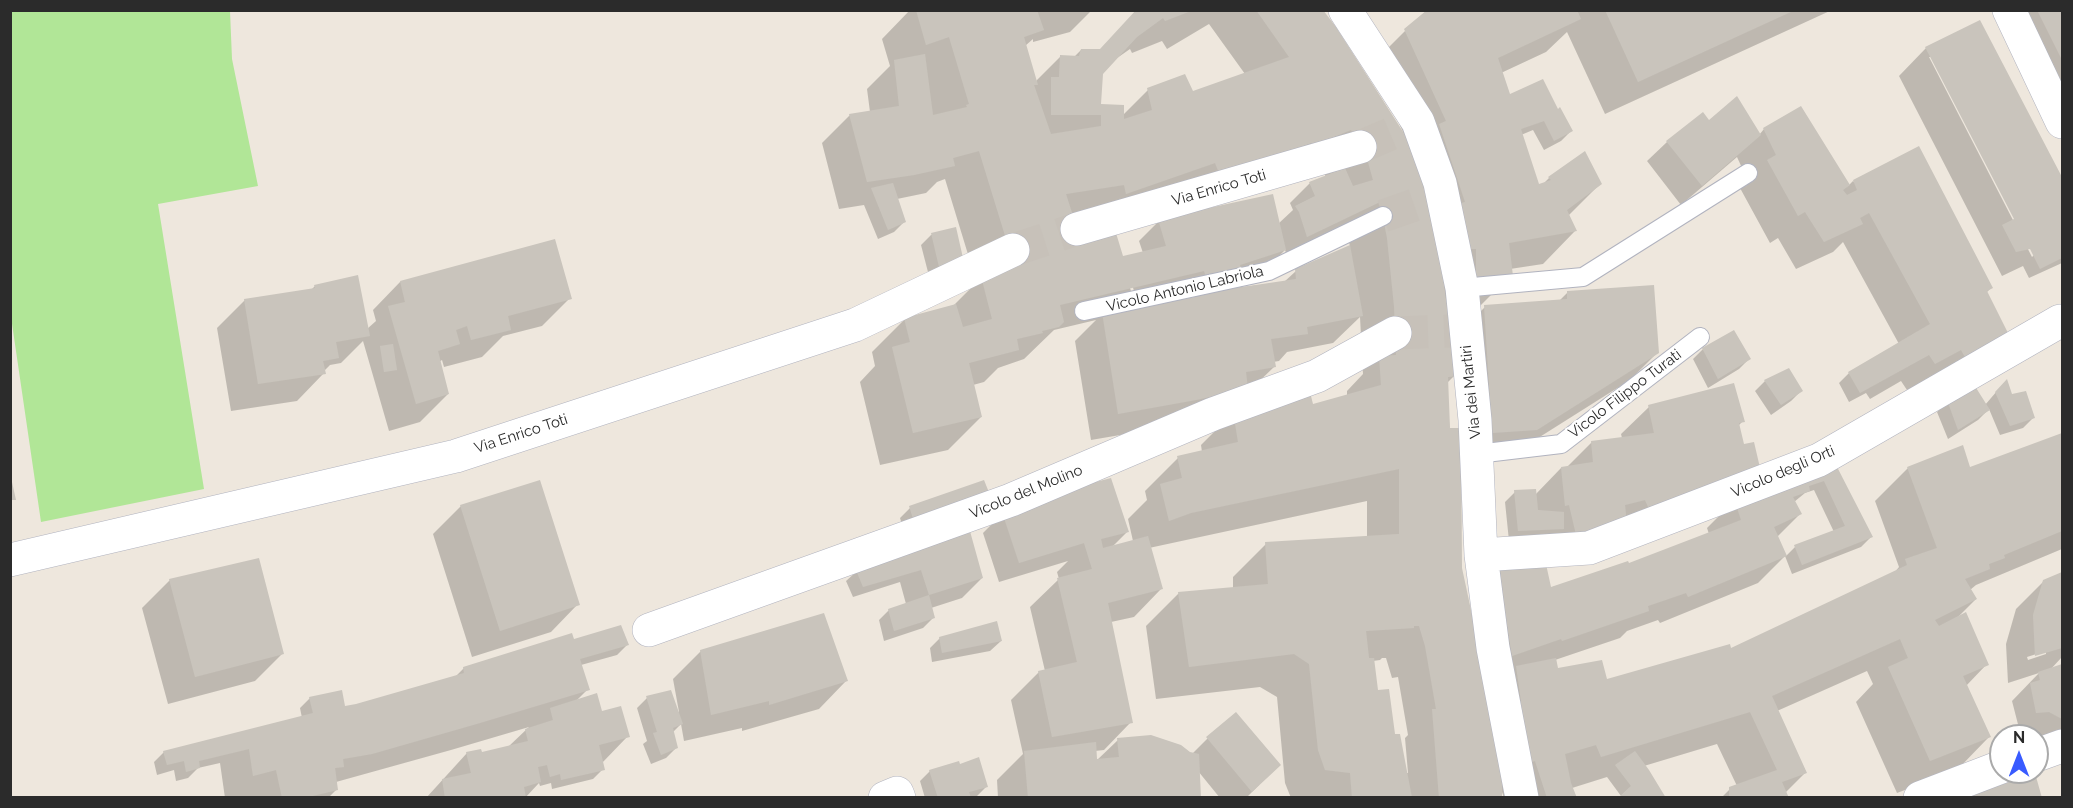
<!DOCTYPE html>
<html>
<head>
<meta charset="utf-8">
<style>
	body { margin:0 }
	#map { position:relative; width:2073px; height:808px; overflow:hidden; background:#eee7dd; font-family:Raleway,sans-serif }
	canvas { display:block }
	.frame { position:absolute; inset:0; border:12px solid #2b2b2b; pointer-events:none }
	.north { position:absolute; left:1989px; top:724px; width:60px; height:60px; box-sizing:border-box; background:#fff; border:2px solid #aaa; border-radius:50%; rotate:0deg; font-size:16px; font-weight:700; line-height:24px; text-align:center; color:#2b2b2b }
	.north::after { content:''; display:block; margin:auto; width:21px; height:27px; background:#395bff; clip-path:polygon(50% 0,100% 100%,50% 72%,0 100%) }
</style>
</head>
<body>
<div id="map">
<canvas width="2073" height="808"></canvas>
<div class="frame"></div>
<div class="north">N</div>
</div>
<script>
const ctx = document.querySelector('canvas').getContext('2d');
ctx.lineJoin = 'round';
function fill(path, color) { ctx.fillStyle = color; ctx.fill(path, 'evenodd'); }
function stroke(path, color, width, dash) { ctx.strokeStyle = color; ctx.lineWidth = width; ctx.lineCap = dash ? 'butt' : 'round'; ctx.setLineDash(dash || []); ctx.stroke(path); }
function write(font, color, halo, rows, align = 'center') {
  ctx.font = font + ' Raleway,sans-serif'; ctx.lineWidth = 4.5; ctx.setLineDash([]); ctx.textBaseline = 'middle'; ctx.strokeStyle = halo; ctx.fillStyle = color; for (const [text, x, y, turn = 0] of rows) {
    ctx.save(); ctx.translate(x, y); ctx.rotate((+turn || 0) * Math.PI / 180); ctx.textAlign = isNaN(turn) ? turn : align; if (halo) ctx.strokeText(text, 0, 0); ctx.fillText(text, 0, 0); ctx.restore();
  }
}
fill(new Path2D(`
	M10 11H230L232 59 258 186 158 204 204 489 41 522 10 310Z`), '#b1e697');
fill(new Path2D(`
	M910 10H1092L1070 32 1033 42V39L1025 46 1035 82 1060 57H1074L1081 50 1099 51 1137 10H1321L1402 133 1403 132 1372 64 1405 31 1430 10H1832L1605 114 1567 32 1546 52 1501 73 1509 96 1557 111 1571 131 1561 141 1544 150 1533 130 1521 135 1538 186 1543 184 1549 178 1600 184 1568 216 1575 231 1543 264 1510 269 1511 275 1478 308 1455 375 1446 384 1461 568 1475 634 1500 561 1549 588 1629 565 1709 534 1707 528 1735 500 1834 465 1871 537 1861 547 1792 574 1785 556 1758 583 1660 623 1658 620 1627 631 1620 638 1555 660 1556 670 1601 683 1730 650 1893 574 1899 567 1875 501 1908 468 1969 469 2062 436V549L1976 585 1970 590 1976 599 1958 617 1987 664 1966 686 1989 737 1957 770 1897 793 1856 702 1873 684 1867 671 1777 711 1806 772 1785 793 1787 798H1721L1730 789 1737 786 1717 744 1644 766 1648 771 1621 796 1607 777 1572 788 1576 798H1504L1501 789 1500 798H1291L1285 783 1277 697 1260 687 1156 699 1146 626 1179 593 1233 588V577L1266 544 1367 537V501L1149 548 1161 589 1134 617 1111 622 1131 722 1104 750 1095 751 1096 761 1118 740 1192 754 1208 738 1259 785 1246 798H1220L1198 771 1199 798H998L997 780 1023 754 1011 700 1039 672 1045 671 1030 607 1059 579 1057 572 1068 561 999 582 983 533 1003 513 1127 532 1112 547 1133 541 1128 519 1147 500 1145 491 1178 458 1202 452 1201 445 1234 412 1312 406 1347 396V391L1363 374 1360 317 1333 343 1287 352 1279 361 1273 362 1274 367 1246 394 1167 427 1091 440 1075 341 1096 320 1054 330 1024 359 998 368 984 382 973 385 981 417 948 450 880 465 860 382 875 366 872 352 905 319 952 307 979 280 974 274 945 179 937 182 926 193 897 199 904 222 894 232 878 239 864 205 839 209 822 143 850 115 870 112 867 89 890 66 882 39ZM1209 24 1245 74 1192 93 1148 90 1123 115 1099 106 1102 73 1110 63 1130 49 1132 53 1162 41 1167 49ZM1318 162 1326 177 1310 183 1290 203 1293 210 1278 224 1210 209 1209 207ZM1159 221 1139 241 1143 253 1122 259 1093 225ZM1348 236 1350 247 1296 271 1284 282 1202 292 1265 270 1285 250 1287 256ZM1125 269H1128L1135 295H1132ZM1198 294 1192 299 1110 307ZM1814 490 1834 532 1795 547 1786 556 1777 537 1800 514 1794 502 1805 493ZM1382 658H1386L1392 678 1398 677 1408 735 1405 738 1408 773H1406L1377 691 1373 661 1380 660Z
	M1995 10H2062V139Z
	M1979 22 2062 181V263L2029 278 2023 266 2002 276 1899 76 1926 48ZM1929 57H1932L2034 255 2032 257Z
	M1709 122 1759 135 1764 129 1848 186 1853 181 1991 288 1986 293 2010 340 1907 390 1901 381 1870 399 1866 393 1849 402 1839 383 1849 373 1899 344 1843 242 1833 252 1796 269 1778 238 1770 243 1740 188 1748 181 1737 157 1681 205 1647 161 1667 142Z
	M955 228 962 257 929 276 921 245 931 235Z
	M400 282 570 298 542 326 503 336 482 357 444 367 442 360 439 362 448 394 420 422 389 431 363 341 341 363 330 365 324 371V373L297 401 231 411 217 328 245 300 311 290 315 286 367 329 376 321 373 310Z
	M1568 292 1657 353 1630 380 1508 457 1465 460 1458 334 1485 307 1558 302Z
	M1703 349 1749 359 1739 369 1708 388 1693 359Z
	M1765 381 1801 391 1791 401 1771 415 1755 391Z
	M1997 391 2011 395 2033 418 2023 428 2000 435 1989 409 1978 420 1948 439 1937 412 1948 401 1985 405Z
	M1649 407 1743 421 1738 426 1743 445 1621 534 1509 541 1505 502 1515 492 1535 495 1561 468 1567 467 1592 442 1622 438 1621 434Z
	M990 499 906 537 900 518 910 508Z
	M461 506 578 604 551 632 472 657 433 534Z
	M902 556 982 578 962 598 931 608 933 618 923 628 884 641 879 620 889 610 906 604 900 582 853 597 846 581 857 571Z
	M2062 574V657L2050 670 2062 666V736L2037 746V736H2021L2012 701 2039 673 2008 683 2006 644 2016 609 2044 581ZM2046 651V654L2028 660 2027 657Z
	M170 580 282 654 255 681 168 704 142 608Z
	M940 638 1001 641 990 651 932 662 930 648Z
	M573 642 627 645 617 655 581 665 588 689 576 701 601 713 628 736 602 763 603 769 593 779 552 789 551 783 540 786 539 783 525 798H426L467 753 480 754 508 747 529 727 451 750 336 782 337 789 328 798H225L220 763 198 768 188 778 176 781 174 770 157 775 154 762 164 752 302 718 300 708 310 698 344 708 455 677 464 668Z
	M701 651 846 681 819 709 742 731V728L684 741 681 724 672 733 676 748 666 758 651 764 643 744 647 741 637 708 647 698 679 712 673 679Z
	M930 771 987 786 977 796 973 798H925L920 781Z`), '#0003');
fill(new Path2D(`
	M916 10H1037L1044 30 1024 37 1038 85H1034L1051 134 1101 126V115H1051V77H1059L1060 55 1079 56 1081 49H1100L1136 10 1191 11 1165 21 1163 18 1137 37 1103 74 1101 104 1124 105V119L1152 110 1147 88 1185 74 1193 91 1289 57 1256 10H1323L1336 27 1423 163 1442 269 1446 301H1448L1457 376 1448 377 1450 428H1461L1462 568 1502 755V798H1439L1432 709H1436L1425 646 1419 626H1414V628L1366 631 1369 658H1374L1378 690 1389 689 1395 734H1400L1412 798H1352L1350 773 1325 770 1318 750 1309 664 1294 654 1189 667 1178 592 1268 584 1265 542 1399 534V469L1191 513 1169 521 1160 484 1182 478 1177 456 1238 442 1233 411 1310 392 1313 404 1381 385 1379 356 1396 355 1394 306 1387 238 1380 202 1307 237 1299 212 1295 206 1315 196 1309 182 1345 168 1353 186 1373 180 1368 162 1351 130 1312 146 1311 143 1254 166 1223 183 1215 163 1126 194 1124 185 1066 194 1082 244 1116 233 1123 256 1166 246 1158 219 1273 194 1286 250 1240 265 1241 269 1206 277 1204 271 1060 305 1064 322 1059 327 1042 331 1043 333 1017 339 1019 350 969 363 982 417 913 433 892 347 910 342 904 318 956 304 963 327 992 319 981 276 1007 242 979 151 953 158 955 166 914 175 867 182 849 114 899 106 894 60 925 54 933 115 967 107 966 105 969 104 949 37 926 45Z
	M1427 10H1577L1581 19 1498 58 1510 94 1543 79 1558 109 1560 107 1573 131 1554 141 1544 121 1521 129 1539 184 1551 180 1548 177 1585 151 1602 184 1567 210 1577 231 1509 243 1513 276 1476 277V249H1470L1461 203 1465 202 1439 124 1446 121 1404 29Z
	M1605 10H1795L1638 82Z
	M2037 10H2062V60Z
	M1980 20 2062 177V258L2040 269 2030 249 2016 252 2002 225 2014 219 1925 47Z
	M1737 96 1761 135 1702 186 1666 141 1703 112 1709 120Z
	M1801 106 1850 185 1843 190 1847 195 1857 190 1853 180 1919 146 1993 288 1987 291 2012 341 1970 366 1961 350 1935 364 1929 355 1860 393 1848 372 1930 324 1869 213 1860 218 1863 224 1824 242 1805 212 1798 216 1767 160 1776 155 1763 128Z
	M893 183 906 222 888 230 871 188Z
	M956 227 963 258 939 267 931 233Z
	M555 239 572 299 508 316 511 330 471 340 467 326 456 330 460 344 438 351 449 394 416 404 388 306 405 302 400 281Z
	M1350 245 1363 316 1307 327 1308 334 1271 339 1276 367 1246 372 1248 389 1196 400 1118 414 1102 312 1195 297V294L1296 279 1295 269Z
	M358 275 370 336 336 342 339 358 323 361 326 374 258 384 244 299 315 288 314 285Z
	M1654 285 1659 353 1537 430 1492 433 1484 305 1567 299V291Z
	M1734 330 1751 359 1718 379 1702 348Z
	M393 344 397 370 384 372 380 346Z
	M1789 368 1803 391 1781 405 1764 380Z
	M2007 379 2012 394 2026 391 2035 418 2010 426 1995 392Z
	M1734 383 1745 422 1739 423 1744 444 1754 442 1761 472 1725 486 1648 507 1645 500 1625 505 1627 524 1577 539 1569 505 1565 506 1561 467 1593 462 1591 441 1654 433 1648 405Z
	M1973 383 1990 410 1958 430 1947 400Z
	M2062 433V531L2004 555 2005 558 1989 564 1990 569 1965 579 1977 599 1935 620 1939 626 1966 612 1989 665 1963 676 1991 737 1930 761 1888 667 1908 658 1900 639 1772 696 1807 773 1782 782 1789 798H1729V787L1777 770 1750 712 1601 757 1596 745 1565 754 1571 783 1577 798H1547L1535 761 1529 763 1515 702 1521 701 1516 666 1556 658 1558 668 1602 660 1607 679 1730 644 1731 648 1907 565 1905 559 1937 548 1907 467 1963 445 1970 467Z
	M1835 463 1873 537 1802 565 1794 545 1845 526 1824 481 1809 486 1810 491 1793 497 1802 514 1774 527 1787 556 1688 597 1686 593 1648 606 1649 611 1562 641 1561 639 1512 656 1503 601 1499 559 1546 564 1551 587 1628 561 1629 563 1741 520 1734 499Z
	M10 473 16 500H10Z
	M1111 478 1129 532 1101 539 1103 548 1148 536 1163 589 1108 603 1133 723 1052 737 1038 671 1077 662 1057 578 1092 569 1084 543 1019 563 1002 512 1065 490Z
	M540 480 580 605 500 631 460 505Z
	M984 480 992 500 916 528 909 506Z
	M1536 489 1538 510 1564 512V529L1518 531 1514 490Z
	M968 524 983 578 929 595 921 570 863 587 856 570Z
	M259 558 284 654 195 677 169 579Z
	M2062 572V648L2035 656 2033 615 2043 580Z
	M929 595 935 618 894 631 888 609Z
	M824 613 848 681 769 705V701L711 715 700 650Z
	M997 621 1002 641 942 653 939 637Z
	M621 625 629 645 580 659 590 690 480 723 372 754 343 759 344 767 335 768 338 790 304 798H282L276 770 253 776 249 749 199 761 200 768 186 772 184 761 167 765 163 751 313 713 309 697 342 690 345 706 356 704 464 673 463 667 572 633 574 639Z
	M2062 664V719L2049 712 2036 713 2030 683 2040 680 2038 672Z
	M671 690 683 724 673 728 678 748 661 755 653 733 657 732 646 696Z
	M597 693 602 711 621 706 630 737 599 745 605 770 561 780 560 774 550 777 547 765 538 767 541 782 524 787 526 798H445L442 779 471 773 466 752 481 749 482 752 528 741 525 729 553 720 550 708Z
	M1236 712 1281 765 1252 792 1206 737Z
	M1151 735 1181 745 1190 752 1199 754 1201 798H1028L1024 751 1096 742 1097 759 1119 757 1117 738Z
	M1635 751 1649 770 1666 798H1618L1631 786 1615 765Z
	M979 757 988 787 969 792 971 798H938L929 770 959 761 960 764Z
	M2035 773 2042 798H1965V797Z`), '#c9c4bc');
stroke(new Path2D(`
	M1360 147 1402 129
	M1383 216 1432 199
	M1013 250 1077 229
	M1395 333 1452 331`), '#c7c1b9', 33, [33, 16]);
const service = new Path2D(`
	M1462 288 1583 277 1748 173
	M1084 311 1269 271 1383 216
	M1477 454 1561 444 1700 337`);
const minor = new Path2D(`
	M1345 10 1418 122 1440 183 1462 288 1475 420 1481 555 1493 648 1522 798
	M2009 10 2062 122
	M1077 229 1360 147
	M1481 555 1589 548 1819 460 2060 321
	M10 560 456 456 855 325 1013 250
	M649 630 1011 500 1213 414 1317 376 1395 333
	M2037 755 2062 746
	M885 798 897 793 899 798
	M1920 798 2001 767`);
stroke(service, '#b1b3bf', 20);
stroke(minor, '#b1b3bf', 34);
stroke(service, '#fff', 18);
stroke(minor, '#fff', 33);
write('15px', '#2b2b2b', '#fff', [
	["Via Enrico Toti",1219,188,-16],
	["Vicolo Antonio Labriola",1185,289,-13],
	["Via dei Martiri",1471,392,-96],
	["Vicolo Filippo Turati",1625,394,-37],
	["Via Enrico Toti",521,434,-18],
	["Vicolo degli Orti",1783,472,-23],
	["Vicolo del Molino",1026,492,-22]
]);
</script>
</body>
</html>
